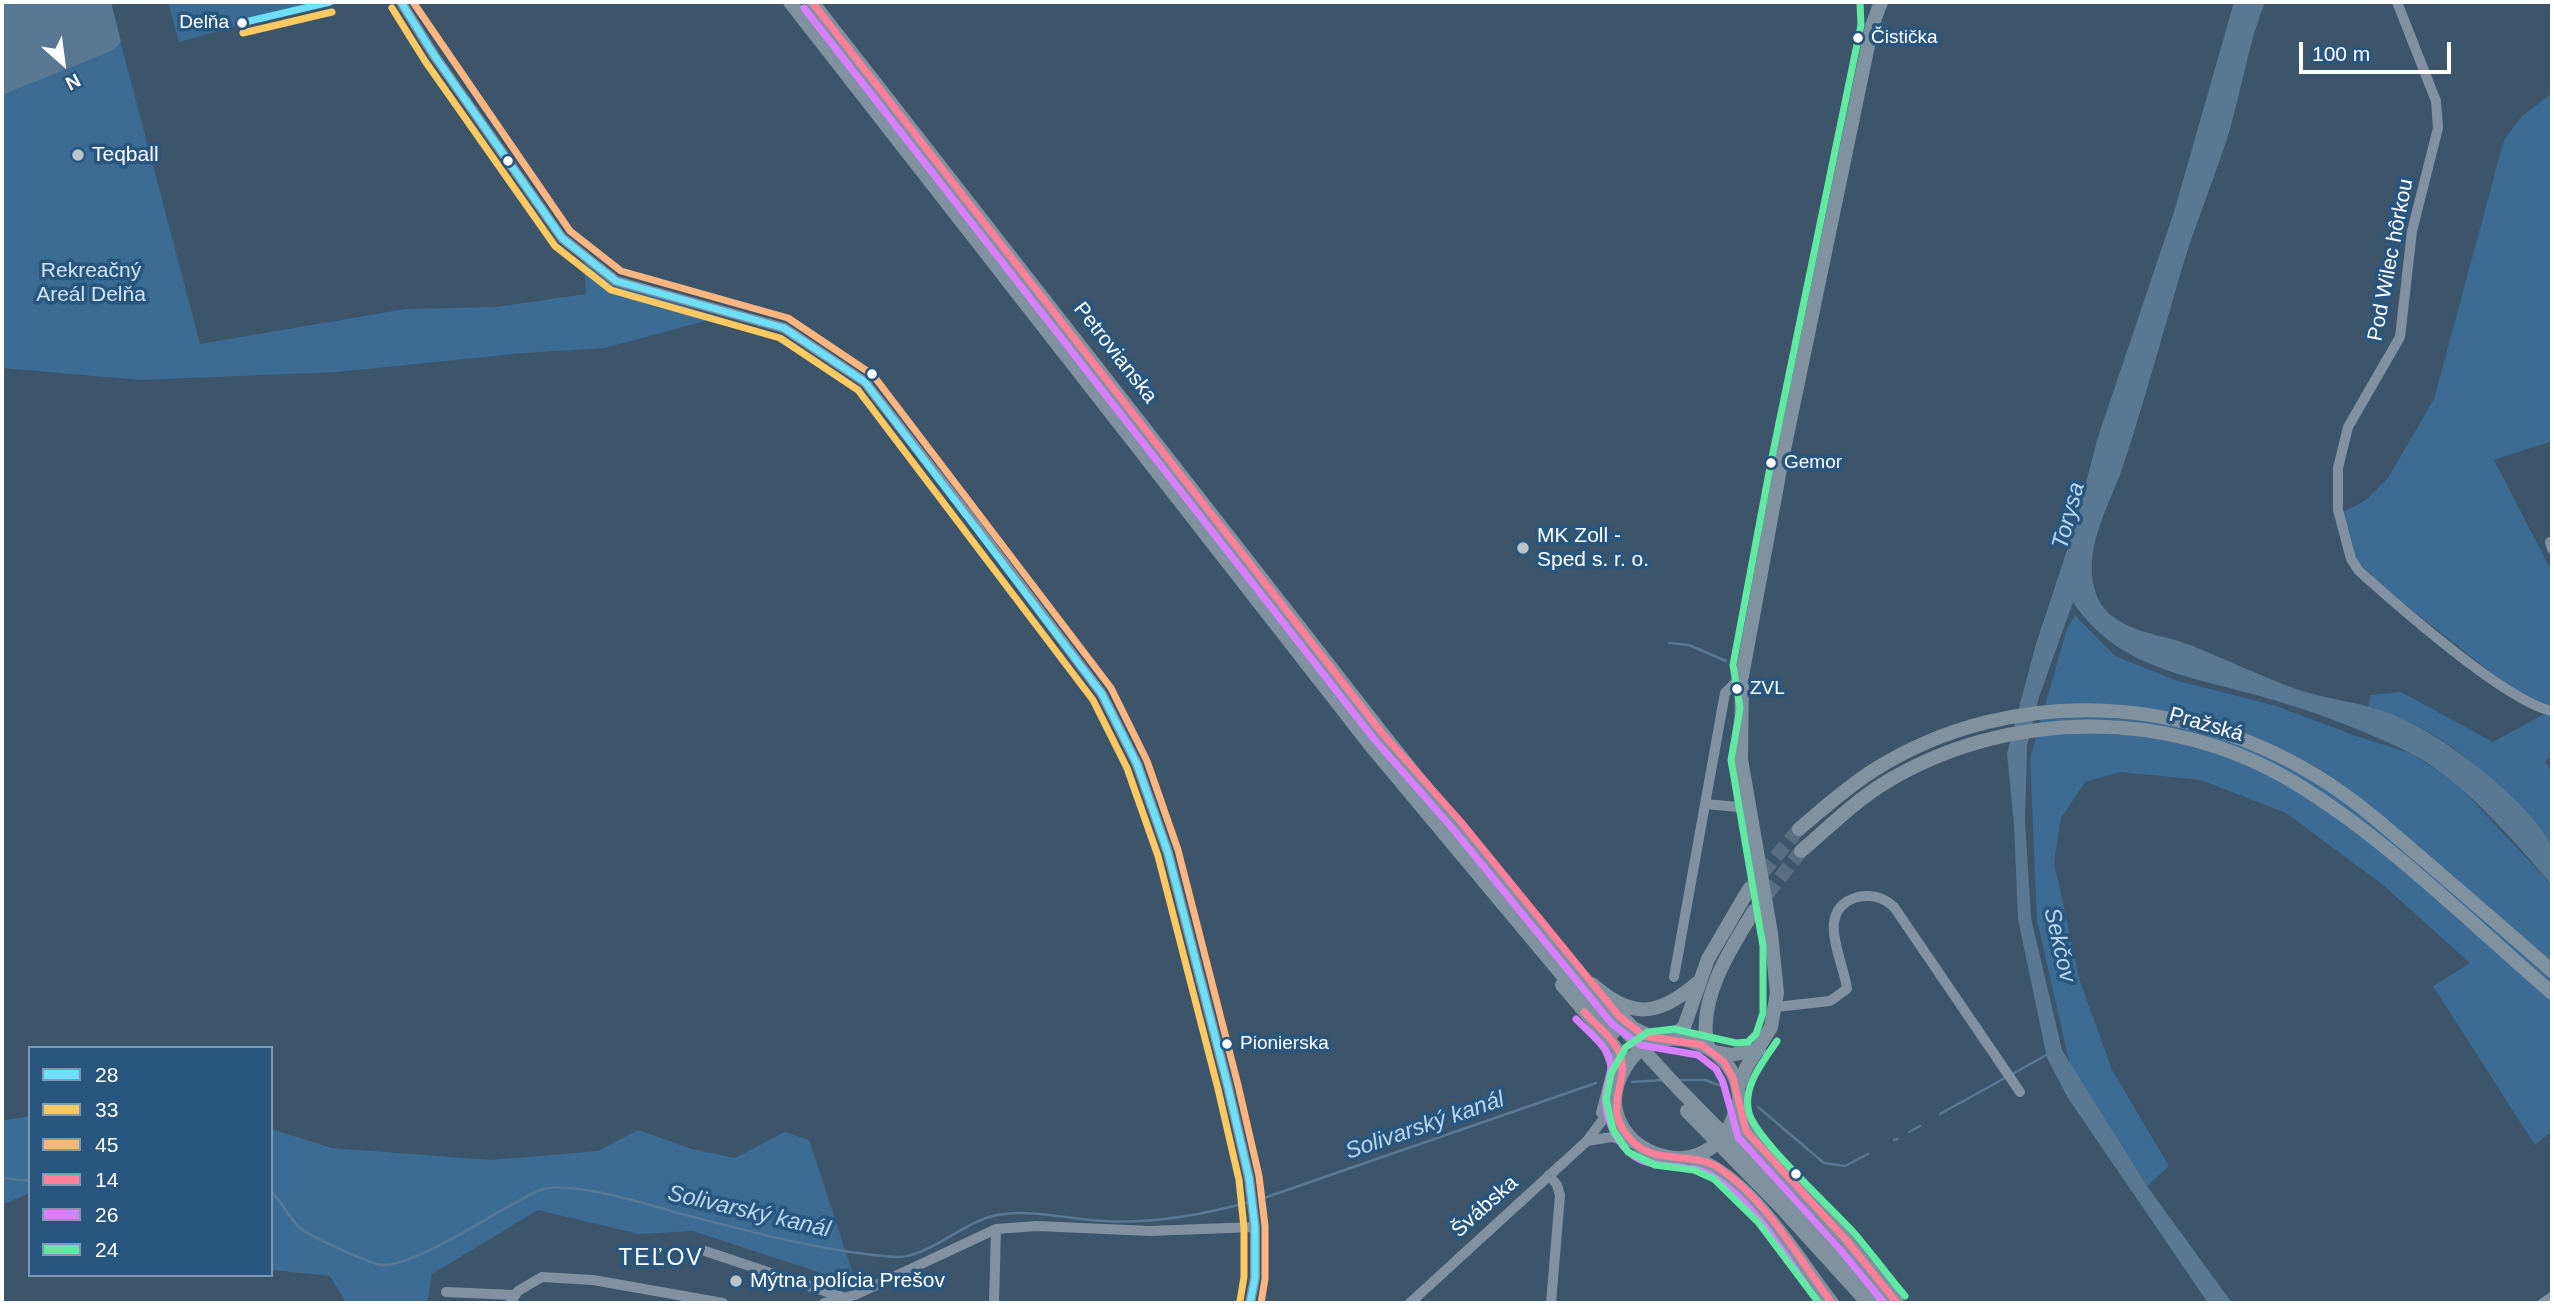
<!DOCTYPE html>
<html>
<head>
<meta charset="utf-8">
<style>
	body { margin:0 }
	#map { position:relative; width:2554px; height:1305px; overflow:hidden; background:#3c556a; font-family:Helvetica,sans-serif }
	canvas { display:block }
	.frame { position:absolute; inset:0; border:4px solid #fff; pointer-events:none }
	.legend { position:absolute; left:28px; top:1046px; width:245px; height:231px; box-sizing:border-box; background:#28567e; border:2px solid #7e9ab2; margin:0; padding:9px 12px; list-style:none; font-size:21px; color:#fff }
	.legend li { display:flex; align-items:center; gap:14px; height:35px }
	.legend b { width:35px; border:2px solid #7e9ab2 }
	.north { position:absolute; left:28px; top:28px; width:70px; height:70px; -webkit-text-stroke:5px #28567e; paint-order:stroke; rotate:152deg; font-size:19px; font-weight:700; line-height:28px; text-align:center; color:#fff }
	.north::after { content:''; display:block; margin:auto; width:24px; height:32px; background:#fff; clip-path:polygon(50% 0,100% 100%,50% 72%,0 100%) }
	.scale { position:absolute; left:2299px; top:42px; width:152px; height:32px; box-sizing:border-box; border:4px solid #fff; border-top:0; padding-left:9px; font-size:21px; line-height:24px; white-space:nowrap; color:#fff; -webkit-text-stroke:5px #28567e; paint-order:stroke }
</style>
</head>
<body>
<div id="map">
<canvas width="2554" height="1305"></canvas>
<div class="frame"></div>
<ul class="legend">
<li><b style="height:9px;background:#6ddff8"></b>28</li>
<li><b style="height:9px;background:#fdc960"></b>33</li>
<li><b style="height:9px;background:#ffb580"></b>45</li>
<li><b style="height:9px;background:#ff8098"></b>14</li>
<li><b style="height:9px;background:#d880ff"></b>26</li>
<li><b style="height:9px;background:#60e9a3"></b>24</li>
</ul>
<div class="north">N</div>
<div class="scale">100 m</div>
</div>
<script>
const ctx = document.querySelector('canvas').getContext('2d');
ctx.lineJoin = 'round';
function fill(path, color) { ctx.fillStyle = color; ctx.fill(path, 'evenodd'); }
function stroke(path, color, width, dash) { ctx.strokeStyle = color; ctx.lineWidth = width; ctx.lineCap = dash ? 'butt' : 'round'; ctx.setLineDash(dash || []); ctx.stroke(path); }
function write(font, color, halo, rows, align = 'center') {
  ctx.font = font + ' Helvetica,sans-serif'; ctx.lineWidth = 7; ctx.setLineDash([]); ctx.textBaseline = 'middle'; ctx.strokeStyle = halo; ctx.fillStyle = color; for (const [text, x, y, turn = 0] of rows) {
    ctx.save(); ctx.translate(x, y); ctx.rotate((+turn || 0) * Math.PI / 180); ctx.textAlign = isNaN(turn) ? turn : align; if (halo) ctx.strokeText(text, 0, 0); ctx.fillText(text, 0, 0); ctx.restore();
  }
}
fill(new Path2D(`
	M2 2H110L200 344 406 309 496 307 586 294 584 259 620 286 720 317 605 348 524 353 337 372 141 380 2 368Z
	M168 2H325L179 42Z
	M2552 93V441L2494 460 2552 572V755L2545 762 2552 772V846C2505 788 2444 725 2368 708L2371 695 2401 692 2493 742 2544 714 2383 587 2354 558 2339 514 2366 500 2388 478 2434 399 2504 140 2521 117Z
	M2075 615 2115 656 2175 680 2276 706 2359 737 2410 753 2452 779 2552 885V1131L2535 1145 2433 986 2470 963 2383 885 2286 813 2201 780 2120 772 2085 782 2061 818 2054 863 2080 981 2112 1070 2169 1166 2147 1186 2070 1065 2037 920 2030 758 2067 629Z
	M30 1116V1193L2 1205V1121Z
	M271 1129 332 1148 491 1160 598 1151 638 1130 692 1149 735 1158 785 1132 809 1140 859 1292 855 1293 846 1281 693 1231 639 1234 538 1210 432 1274 427 1303H346L330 1276 271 1270Z`), '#3c6b94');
fill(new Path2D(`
	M2 2H111L121 41 114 50 2 95Z
	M2234 2H2265C2249 42 2242 87 2230 129 2216 175 2197 219 2183 265 2163 332 2145 400 2123 466 2110 504 2084 546 2094 587 2104 631 2156 632 2190 645 2226 659 2260 676 2296 689 2326 699 2359 702 2389 713 2438 731 2525 797 2550 843 2554 853 2552 873 2552 885 2514 841 2460 777 2408 752 2361 729 2313 711 2263 697 2191 676 2117 669 2073 602L2039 697 2027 746 2025 822 2031 918 2062 1050 2147 1186 2232 1303H2208L2068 1098 2047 1058 2018 919 2014 824 2007 753 2036 644 2075 526 2097 440 2174 212Z`), '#587893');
stroke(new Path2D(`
	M1669 643 1689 645 1726 661
	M2011 1075 2048 1054
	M1677 1080H1705L1724 1087
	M1632 1082 1663 1080
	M1758 1107 1824 1163 1845 1166 1868 1154
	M1940 1114 2005 1078
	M1909 1132 1920 1126
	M1894 1140 1897 1139
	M2 1178 30 1181
	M271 1191C282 1202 289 1218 300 1228 309 1236 371 1264 381 1265 412 1267 484 1219 515 1203 525 1198 537 1189 548 1188 583 1184 643 1203 678 1213 749 1231 822 1252 895 1257 927 1259 964 1221 997 1215 1032 1209 1068 1219 1103 1221 1152 1224 1202 1215 1249 1202
	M1264 1198 1596 1083`), '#587893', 2.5);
stroke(new Path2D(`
	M1749 889 1799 829
	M1754 911 1801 851`), '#596e80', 14, [14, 7]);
stroke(new Path2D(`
	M401 2 434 55 562 238 616 281 784 328 865 382 976 525 1102 694 1137 764 1168 853 1228 1087 1249 1178 1255 1227V1278L1250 1303
	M2397 2 2436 101 2438 128 2412 231 2400 337 2348 427 2338 468V510L2351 559 2359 571C2397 605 2507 702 2552 711
	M2550 542 2552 549
	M1705 804 1750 808
	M1674 977 1725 693 1742 676
	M1776 1007 1830 1001 1847 989C1844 961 1813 909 1858 897 1872 894 1884 897 1894 907L2020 1092
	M1601 1113 1613 1067 1604 1042
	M1587 1141 1612 1137 1635 1144
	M1549 1175 1557 1185 1560 1195 1551 1303
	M705 1251 845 1298
	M446 1292 514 1295
	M510 1303 518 1291 542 1277 593 1280 723 1303
	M824 1303 855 1295 996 1229 1037 1226 1150 1231 1255 1227
	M994 1303 996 1229
	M1410 1303 1587 1141 1607 1114 1615 1096
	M2543 1303 2552 1297`), '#8191a1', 10);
stroke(new Path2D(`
	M790 2 1371 746 1574 989
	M812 2 1382 733 1581 982
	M1799 829C1824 808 1847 787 1874 770 2014 682 2194 695 2329 784 2363 806 2393 834 2424 860 2467 897 2510 934 2552 971
	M1801 851C1828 828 1853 803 1883 784 2007 708 2171 707 2295 783 2385 837 2472 924 2552 993
	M1592 984C1631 1019 1658 1017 1697 983
	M1562 985 1619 1052 1622 1073
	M1618 1012 1633 1028 1658 1040
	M1669 1039 1684 1027 1708 959 1749 889
	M1708 1047C1696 1002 1731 947 1754 911
	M1714 1052 1731 1055 1759 1049
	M1738 1088 1746 1068 1771 1027 1777 993 1771 933 1741 759 1742 676 1781 464 1872 26 1881 2
	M1738 1103C1713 1207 1578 1145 1625 1068 1632 1056 1643 1045 1657 1041 1690 1031 1733 1054 1738 1090 1741 1106 1738 1116 1746 1131L1847 1241 1897 1303
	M1690 1157C1750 1175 1795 1255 1832 1303
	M1787 1199 1881 1303
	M1780 1206 1868 1303`), '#8091a0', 14);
stroke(new Path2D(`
	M1581 982 1677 1087 1787 1199
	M1574 989 1613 1033
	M1687 1111 1780 1206`), '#8091a0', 14);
stroke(new Path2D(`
	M401 2 434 55 562 238 616 281 784 328 865 382 1102 694 1137 764 1168 853 1228 1087 1249 1178 1255 1227V1278L1250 1303
	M241 23 330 2`), '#6ddff8', 7);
stroke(new Path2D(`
	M392 8 425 61 555 246 611 290 780 338 858 390 1093 700 1127 768 1158 856 1218 1089 1239 1180 1244 1228V1277L1240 1301
	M243 33 332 12`), '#fdc960', 7);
stroke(new Path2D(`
	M413 2 570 231 621 271 788 318 873 375 1111 688 1147 761 1178 850 1238 1085 1259 1176 1265 1226V1279L1261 1303`), '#ffb580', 7);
stroke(new Path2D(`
	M812 2 1382 733 1461 822 1619 1016 1644 1036 1702 1045 1724 1062 1733 1078 1746 1131 1847 1241 1897 1303
	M1584 1012C1597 1026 1615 1039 1621 1057 1629 1084 1599 1110 1634 1143 1658 1165 1693 1151 1719 1168 1767 1200 1798 1258 1832 1303`), '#ff8098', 7);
stroke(new Path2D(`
	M804 8 1374 739 1453 829 1612 1024 1640 1045 1698 1055 1716 1069 1723 1082 1738 1137 1839 1248 1884 1303
	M1576 1019C1587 1031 1605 1044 1610 1060 1613 1069 1609 1077 1607 1086 1602 1107 1610 1130 1623 1146 1647 1176 1684 1159 1712 1176 1758 1204 1787 1261 1819 1303`), '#d880ff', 7);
stroke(new Path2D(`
	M1777 1041C1763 1062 1742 1086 1749 1113 1756 1140 1833 1209 1855 1234 1872 1254 1888 1276 1905 1296
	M1819 1303 1758 1222 1714 1179 1694 1170 1655 1165 1628 1152 1613 1130 1606 1099 1611 1073 1626 1047 1648 1032 1674 1029 1736 1043 1748 1042 1756 1034 1763 1013V946L1731 760 1740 708 1733 665 1771 462 1861 25 1860 3`), '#60e9a3', 7);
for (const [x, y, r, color] of [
	[242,23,6,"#fff"],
	[1858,38,6,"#fff"],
	[78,155,7,"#bbc4cb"],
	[508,161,6,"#fff"],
	[872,374,6,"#fff"],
	[1771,463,6,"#fff"],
	[1523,548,7,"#bbc4cb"],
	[1737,689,6,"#fff"],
	[1227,1044,6,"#fff"],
	[1796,1174,6,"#fff"],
	[736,1281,7,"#bbc4cb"]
]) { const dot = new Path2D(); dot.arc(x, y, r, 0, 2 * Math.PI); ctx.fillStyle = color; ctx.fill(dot); stroke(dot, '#28567e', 2.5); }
write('19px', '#fff', '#28567e', [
	["Delňa",229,23,"right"],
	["Čistička",1871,38],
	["Gemor",1784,463],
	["ZVL",1750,689],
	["Pionierska",1240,1044]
], 'left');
write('21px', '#fff', '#28567e', [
	["Teqball",92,155],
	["MK Zoll -",1537,536],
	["Sped s. r. o.",1537,560],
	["Mýtna polícia Prešov",750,1281]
], 'left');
write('21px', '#fff', '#28567e', [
	["Pod Wilec hôrkou",2391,260,-79],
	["Petrovianska",1115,353,52],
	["Pražská",2206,725,16],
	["Švábska",1485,1207,-42]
]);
write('21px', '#d1e4f4', '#28567e', [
	["Rekreačný",91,271],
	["Areál Delňa",91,295]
]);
write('italic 23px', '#b9d6ec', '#28567e', [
	["Torysa",2069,516,-75],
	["Sekčov",2059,945,77],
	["Solivarský kanál",1425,1126,-19],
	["Solivarský kanál",749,1212,13]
]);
ctx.letterSpacing = '2px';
write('23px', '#fff', '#28567e', [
	["TEĽOV",661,1259]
]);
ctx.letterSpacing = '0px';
</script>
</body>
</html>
